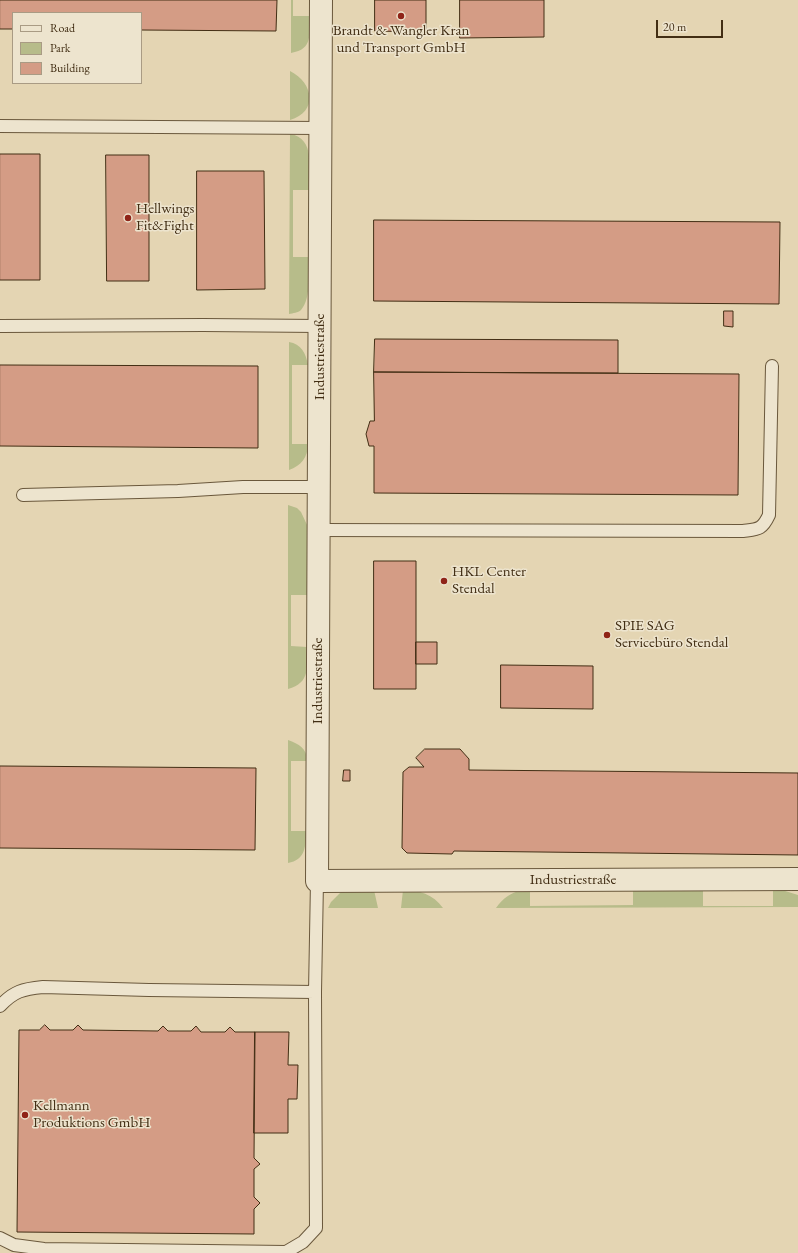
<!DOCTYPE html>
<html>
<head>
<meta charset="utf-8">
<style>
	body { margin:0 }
	#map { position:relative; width:798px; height:1253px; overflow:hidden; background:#e4d5b3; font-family:"EB Garamond",serif }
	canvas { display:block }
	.legend { position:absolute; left:12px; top:12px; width:130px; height:72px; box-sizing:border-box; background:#ede4ce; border:1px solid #a99b84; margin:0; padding:5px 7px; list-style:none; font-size:12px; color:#422e14 }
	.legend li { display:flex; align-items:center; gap:8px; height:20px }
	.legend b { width:20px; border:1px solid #a99b84 }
	.scale { position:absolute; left:656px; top:20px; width:67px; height:18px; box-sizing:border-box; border:2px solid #422e14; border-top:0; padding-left:5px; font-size:12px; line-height:14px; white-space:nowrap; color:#422e14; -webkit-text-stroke:3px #ede4ce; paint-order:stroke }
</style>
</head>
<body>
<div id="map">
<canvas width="798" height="1253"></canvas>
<ul class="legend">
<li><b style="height:5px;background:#ede4ce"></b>Road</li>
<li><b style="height:11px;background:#b7bc8a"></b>Park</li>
<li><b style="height:11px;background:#d49c85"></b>Building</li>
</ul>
<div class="scale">20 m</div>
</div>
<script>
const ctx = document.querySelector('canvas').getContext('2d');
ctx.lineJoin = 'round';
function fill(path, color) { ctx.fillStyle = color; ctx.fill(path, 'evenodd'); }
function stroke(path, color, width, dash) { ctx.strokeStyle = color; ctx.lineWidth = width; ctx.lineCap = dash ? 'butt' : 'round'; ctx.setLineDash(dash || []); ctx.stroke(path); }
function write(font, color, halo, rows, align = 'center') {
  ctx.font = font + ' "EB Garamond",serif'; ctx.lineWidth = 3; ctx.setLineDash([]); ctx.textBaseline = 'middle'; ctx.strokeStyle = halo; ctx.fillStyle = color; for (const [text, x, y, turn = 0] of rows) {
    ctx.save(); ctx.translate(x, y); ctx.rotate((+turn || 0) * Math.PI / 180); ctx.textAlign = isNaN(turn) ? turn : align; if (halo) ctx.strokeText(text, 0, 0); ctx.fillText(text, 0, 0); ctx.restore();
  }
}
fill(new Path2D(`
	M291 0H293V16H309C309 34 314 49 291 53Z
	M290 71C314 83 318 112 290 120Z
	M290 134C316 138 309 170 309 190H293V257H308C308 273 312 297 301 310 298 313 293 313 289 314Z
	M289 342C301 344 306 353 308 365H292V444H308C308 457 301 466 289 470Z
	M288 505 297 508 301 512 308 527 307 595H291V646L307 647C307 666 311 683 288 689Z
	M288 740C299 744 307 748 307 761H291V831H306C306 847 305 860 288 863Z
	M343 890H374L378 908H328L331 902Z
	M403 890C419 890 433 894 443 908H401Z
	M522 890H530V906L633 905V890H703V906H773V890H782L798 895V907L496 908C503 898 510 893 522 890Z`), '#b7bc8a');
const building = new Path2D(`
	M0 0H277L276 31 141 30V13H13V29H0Z
	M375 0H426V32L375 31Z
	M460 0H544V37L460 38Z
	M0 154H40V280H0Z
	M106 155H149V281H107Z
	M197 171H264L265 289 197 290Z
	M374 220 780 222 779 304 374 301Z
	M724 311H733V327L724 326Z
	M375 339 618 340V373L374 372Z
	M0 365 258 366V448L0 446Z
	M374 372 739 374 738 495 374 493V446H369L366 434 370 421H374Z
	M374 561H416V689H374Z
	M416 642H437V664H416Z
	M501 665 593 666V709L501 708Z
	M425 749H460L469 759V770L798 773V855L454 851 452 854 407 853 402 848 403 772 409 767H424L416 758Z
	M0 766 256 768 255 850 0 848Z
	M344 770H350V781H343Z
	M45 1025 50 1030H73L78 1025 83 1030 158 1031 163 1026 168 1031H191L196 1026 201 1032H225L230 1027 235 1032H255L254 1158 260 1164 254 1169V1197L260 1203 254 1209V1234L17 1232 19 1030H39Z
	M255 1032H289L288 1065H298L297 1099H288V1133H254Z`);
fill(building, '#d49c85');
stroke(building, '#422e14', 1);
const service = new Path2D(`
	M0 126 320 128
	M0 326 203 325 320 326
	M23 495 178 491 243 487H319
	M319 530 743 531C758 529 762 530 769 515L772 366
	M0 1006C14 991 23 989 43 987L149 990 315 992
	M0 1238 14 1245 44 1249 286 1252 303 1242 316 1228 315 992 317 881`);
const minor = new Path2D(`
	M321 0 317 881 798 879`);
stroke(service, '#6a583c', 14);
stroke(minor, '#6a583c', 24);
stroke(service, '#ede4ce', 12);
stroke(minor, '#ede4ce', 22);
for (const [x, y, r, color] of [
	[401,16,4,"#8f2418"],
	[128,218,4,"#8f2418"],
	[444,581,4,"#8f2418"],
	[607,635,4,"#8f2418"],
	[25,1115,4,"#8f2418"]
]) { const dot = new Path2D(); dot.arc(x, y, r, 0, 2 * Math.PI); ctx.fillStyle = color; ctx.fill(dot); stroke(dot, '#ede4ce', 1.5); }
write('15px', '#422e14', '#ede4ce', [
	["Brandt & Wangler Kran",401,31,"center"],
	["und Transport GmbH",401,48,"center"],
	["Hellwings",136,209],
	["Fit&Fight",136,226],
	["HKL Center",452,572],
	["Stendal",452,589],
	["SPIE SAG",615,626],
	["Servicebüro Stendal",615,643],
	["Kellmann",33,1106],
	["Produktions GmbH",33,1123]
], 'left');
write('15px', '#422e14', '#ede4ce', [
	["Industriestraße",320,357,-90],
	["Industriestraße",318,681,-90],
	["Industriestraße",573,880]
]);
</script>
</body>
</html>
